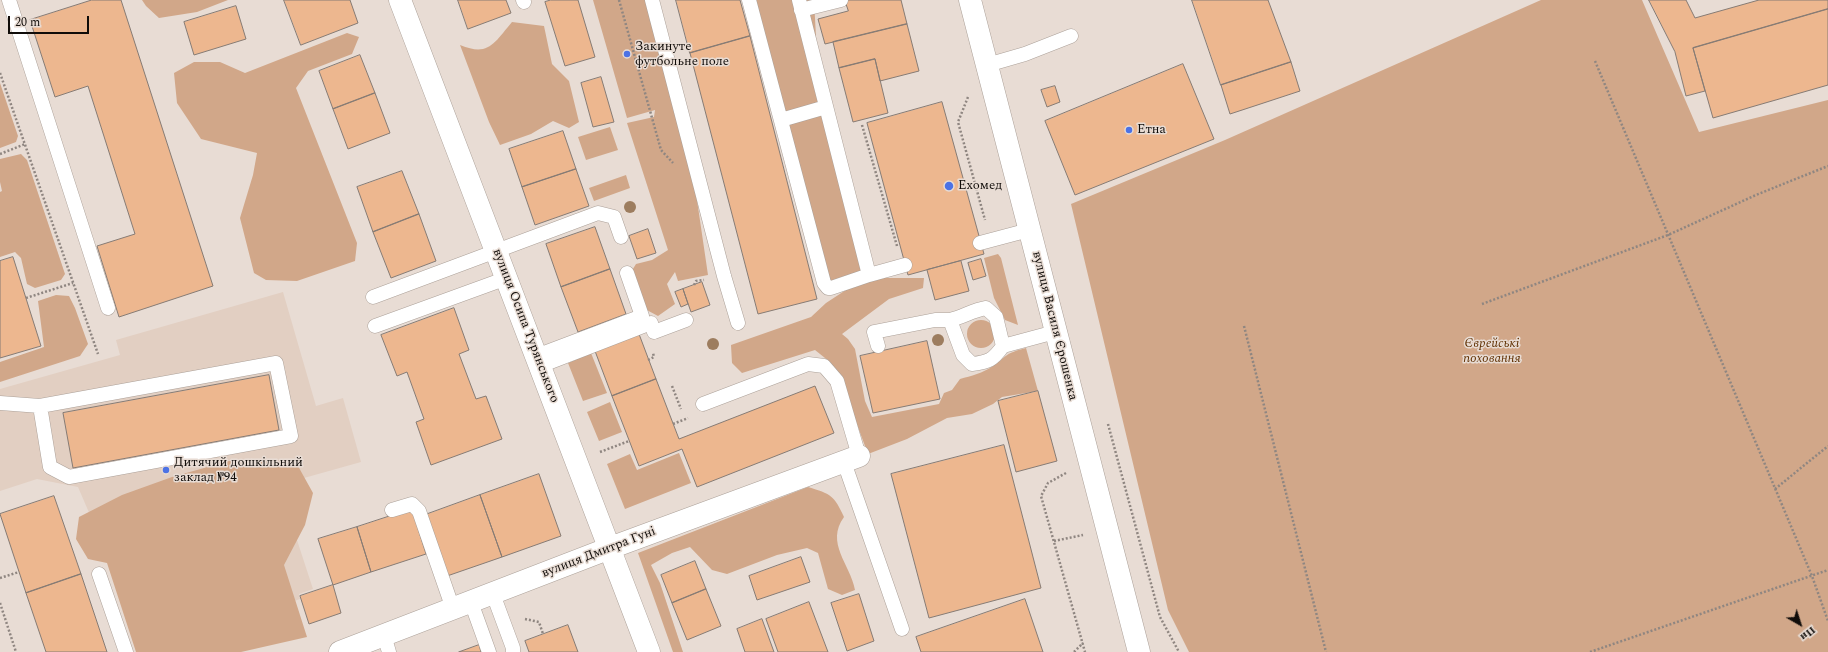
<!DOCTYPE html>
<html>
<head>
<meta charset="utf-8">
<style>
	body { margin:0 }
	#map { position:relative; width:1828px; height:652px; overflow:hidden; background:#e8dcd4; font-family:Spectral,serif }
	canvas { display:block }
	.north { position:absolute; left:1780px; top:604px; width:40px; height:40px; -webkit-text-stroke:3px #e8dcd4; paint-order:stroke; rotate:141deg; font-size:11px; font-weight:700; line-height:16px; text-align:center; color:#100c09 }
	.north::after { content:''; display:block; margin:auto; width:14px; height:18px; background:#100c09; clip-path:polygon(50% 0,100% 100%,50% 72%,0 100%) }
	.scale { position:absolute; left:8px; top:16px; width:81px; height:18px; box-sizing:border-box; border:2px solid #100c09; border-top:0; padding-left:5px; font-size:12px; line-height:14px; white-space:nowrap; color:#100c09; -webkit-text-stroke:3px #e8dcd4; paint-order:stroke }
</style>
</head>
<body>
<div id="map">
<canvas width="1828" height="652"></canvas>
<div class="north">Пн</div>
<div class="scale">20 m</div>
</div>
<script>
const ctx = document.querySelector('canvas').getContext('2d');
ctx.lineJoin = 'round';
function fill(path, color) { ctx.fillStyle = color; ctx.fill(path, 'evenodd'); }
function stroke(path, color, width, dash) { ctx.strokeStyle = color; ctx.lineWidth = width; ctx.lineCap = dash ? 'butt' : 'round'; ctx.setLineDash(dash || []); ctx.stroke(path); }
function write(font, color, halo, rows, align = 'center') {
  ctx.font = font + ' Spectral,serif'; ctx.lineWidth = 3; ctx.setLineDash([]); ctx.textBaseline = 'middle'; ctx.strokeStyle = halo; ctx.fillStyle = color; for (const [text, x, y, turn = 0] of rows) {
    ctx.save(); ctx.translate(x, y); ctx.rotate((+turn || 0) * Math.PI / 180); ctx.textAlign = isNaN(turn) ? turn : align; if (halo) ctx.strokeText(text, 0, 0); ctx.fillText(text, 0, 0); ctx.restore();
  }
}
fill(new Path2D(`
	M283 292 316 406 343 398 361 462 279 485 313 589 299 594 300 599 149 652 78 487 37 479 0 491V389L120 355 116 340Z`), '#e2cfc2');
fill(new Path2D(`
	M142 0H228L197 12 159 18 146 6Z
	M593 0H650L688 139 708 275 678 281 675 272 667 284 675 304 658 316 643 308 631 272 636 264 652 260 668 250 627 123 654 117 655 110 627 118Z
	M750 0H814L817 55 869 275 831 288Z
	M1541 0H1642L1699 132 1828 100V652H1189L1168 610 1071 204 1225 140Z
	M512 22 544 26 552 64 569 81 579 122 569 128 553 121 531 134 500 145 489 122 460 45C489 57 494 43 512 22Z
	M347 33 359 37 352 54 308 71 296 88 357 243 355 261 297 281 266 280 254 273 240 218 253 175 257 153 201 139 177 103 174 73 194 62H220L245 73Z
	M0 83 18 136 16 142 0 148Z
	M610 127 618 150 586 160 578 137Z
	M21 154 27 160 65 274 61 280 35 288 27 284 21 258 15 252 0 257V192L2 191 0 182V159Z
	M626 175 630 188 594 201 589 188Z
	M998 254 1001 258 1018 325 1005 320 994 298 984 258Z
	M884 278H924L923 288 889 299 842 334 848 339 855 349 865 401 872 417 939 404 944 393 952 390 960 379C971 376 983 373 993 366 1008 355 1006 353 1026 348L1038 391 1002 397 993 404 972 414 947 418 907 439 868 454 837 371 825 358 815 350 742 373 732 363 731 345 811 317 826 303 852 286Z
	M56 295 69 296 75 308 88 344 80 356 0 382V362L44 347 38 301Z
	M967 334a14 14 0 1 1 28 0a14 14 0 1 1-28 0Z
	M591 353 607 393 583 401 568 363Z
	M610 402 622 432 599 441 587 412Z
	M679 453 691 483 625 509 607 464 630 454 637 470Z
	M273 459 298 466 313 493 305 525 284 565 307 637 241 652H136L107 563 88 559 76 539 79 517 122 495 172 477 229 461Z
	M808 487C831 494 834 495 844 517 825 543 850 564 855 590L842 595 828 589 818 553 807 548 777 555 727 574 712 570 690 547 672 553 651 565 660 583 683 652H673L638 553Z`), '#d1a789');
const building = new Path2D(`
	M92 0H121L213 286 119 317 97 246 135 234 88 86 55 97 30 20Z
	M284 0H350L358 23 301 45Z
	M458 0H506L511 13 468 29Z
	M551 0H578L595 57 565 66 545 2Z
	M676 0H740L750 36 690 53Z
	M845 0H901L907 24 825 44 818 19 848 11Z
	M1192 0H1268L1291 62 1221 85Z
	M1649 0H1686L1695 18 1759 0H1828V9L1693 48 1705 91 1686 96 1675 52Z
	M236 6 246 39 194 55 184 22Z
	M1828 9V85L1713 118 1693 48Z
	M907 24 919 71 880 81 875 59 839 68 833 42Z
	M750 36 817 299 758 314 690 53Z
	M360 55 375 93 333 109 319 71Z
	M875 59 888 113 853 122 839 68Z
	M1291 62 1300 91 1230 114 1221 85Z
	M1183 64 1214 139 1075 195 1045 121Z
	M601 77 614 122 593 127 581 83Z
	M1055 86 1060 102 1047 107 1041 90Z
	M375 93 390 133 348 149 333 109Z
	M942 102 984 254 908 275 867 123Z
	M563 131 576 169 522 187 509 149Z
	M576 169 589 206 535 225 522 187Z
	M402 171 419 214 373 232 357 187Z
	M419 214 436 261 391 278 373 232Z
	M595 227 610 269 561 287 546 244Z
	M648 229 656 253 637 259 629 236Z
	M13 257 41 346 0 358V261Z
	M981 259 986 276 973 280 968 263Z
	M961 261 969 291 935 300 927 270Z
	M610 269 626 314 578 332 561 287Z
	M702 282 710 305 691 312 683 289Z
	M683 289 688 304 681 307 675 292Z
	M454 308 469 350 459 354 476 399 486 396 502 439 431 465 416 422 424 419 407 372 397 376 381 335Z
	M639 334 656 379 612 396 595 351Z
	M927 341 940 399 873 413 860 356Z
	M269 375 279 430 73 468 63 413Z
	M656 379 679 439 815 386 834 433 697 487 682 449 639 466 612 396Z
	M1038 391 1057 461 1016 472 998 401Z
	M1004 445 1041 588 929 618 891 474Z
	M539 474 561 536 502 557 480 495Z
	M480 495 502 557 447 576 425 515Z
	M54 496 81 574 26 593 0 514Z
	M412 509 426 554 371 572 357 527Z
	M357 527 371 572 333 585 318 539Z
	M801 557 810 582 757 600 749 576Z
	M695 561 706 589 672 603 661 575Z
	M81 574 107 652H46L26 593Z
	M333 585 341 613 309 624 300 596Z
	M706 589 721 626 687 640 672 603Z
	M859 594 874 641 847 651 831 603Z
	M1025 599 1043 652H921L916 637Z
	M809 602 828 652H778L766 619Z
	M762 619 774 652H745L737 629Z
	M568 625 578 652H529L525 641Z
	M479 645 481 652H459Z`);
fill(building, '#edb78f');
stroke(building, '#867b74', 1);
const service = new Path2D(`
	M9 0 108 308
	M523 0 524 2
	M652 0 724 276 738 323
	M749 0 824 283 828 288H831L869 275
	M799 0 869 275 905 265
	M801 10 841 0
	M987 65 1025 54 1071 36
	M781 120 826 107
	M980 243 1029 230
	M373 297 598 213 614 217 621 237
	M950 320C963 317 973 310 986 308L996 317 1003 346
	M375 326 507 278
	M878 346 874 332 935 320H950L963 355 972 364C989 362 993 360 1003 346L1055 332
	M536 356 642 316 627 273
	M540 366 651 323 654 332 686 320
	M0 403 40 406 276 363 291 436 69 477 50 467 40 406
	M703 404 808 364 824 366 837 381 859 456
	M844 462 902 629
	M392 510 412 504 419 511 453 609
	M99 574 126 652
	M493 594 513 648V652
	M471 602 489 652
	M384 635 389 652`);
const minor = new Path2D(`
	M400 0 649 652
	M340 652 610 548 859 456`);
const secondary = new Path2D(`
	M970 0 1139 652`);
stroke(service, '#aca199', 15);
stroke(minor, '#aca199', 23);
stroke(secondary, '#aca199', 23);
stroke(new Path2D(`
	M619 0 661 150 673 163
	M1595 61 1812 576 1828 621
	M0 73 98 354
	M968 97 958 122 985 220
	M862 125 897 246
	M0 154 25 144
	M694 285 696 281 704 280
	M26 298 73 283
	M1482 304 1668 235 1756 195 1828 166
	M1244 326 1326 652
	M648 360 654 357 653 353
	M672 386 681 409
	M673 424 688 418
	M1108 424 1160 617 1179 652
	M600 452 629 441
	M1066 473 1048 483 1041 496 1085 652
	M1775 489 1828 446
	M1054 541 1083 535
	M0 578 19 572
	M0 603 16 652
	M525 619 539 622 543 634
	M1074 652 1083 643
	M1590 652 1828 570`), '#8f8681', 2.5, [2, 2]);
stroke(service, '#fff', 14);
stroke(minor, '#fff', 22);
stroke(secondary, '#fff', 22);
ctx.fillStyle = '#9d7d5f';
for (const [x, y] of [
	[630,207],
	[938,340],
	[713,344]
]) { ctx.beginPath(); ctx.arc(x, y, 6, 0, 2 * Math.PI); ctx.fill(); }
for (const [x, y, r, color] of [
	[627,54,4,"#4c72e5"],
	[1129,130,4,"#4c72e5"],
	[949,186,5,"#4c72e5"],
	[166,470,4,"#4c72e5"]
]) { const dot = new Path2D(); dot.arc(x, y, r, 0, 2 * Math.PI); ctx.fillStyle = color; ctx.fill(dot); stroke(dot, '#e8dcd4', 1.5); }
write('13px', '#100c09', '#e8dcd4', [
	["Закинуте",635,47],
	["футбольне поле",635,62],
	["Етна",1137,130],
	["Ехомед",958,186],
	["Дитячий дошкільний",174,463],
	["заклад №94",174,478]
], 'left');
write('13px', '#100c09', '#e8dcd4', [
	["вулиця Осипа Турянського",525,326,69],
	["вулиця Василя Єрошенка",1054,326,76],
	["вулиця Дмитра Гуні",599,553,-21]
]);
write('italic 13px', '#5f2f00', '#e8dcd4', [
	["Єврейські",1492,344],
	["поховання",1492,359]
]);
</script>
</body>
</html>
